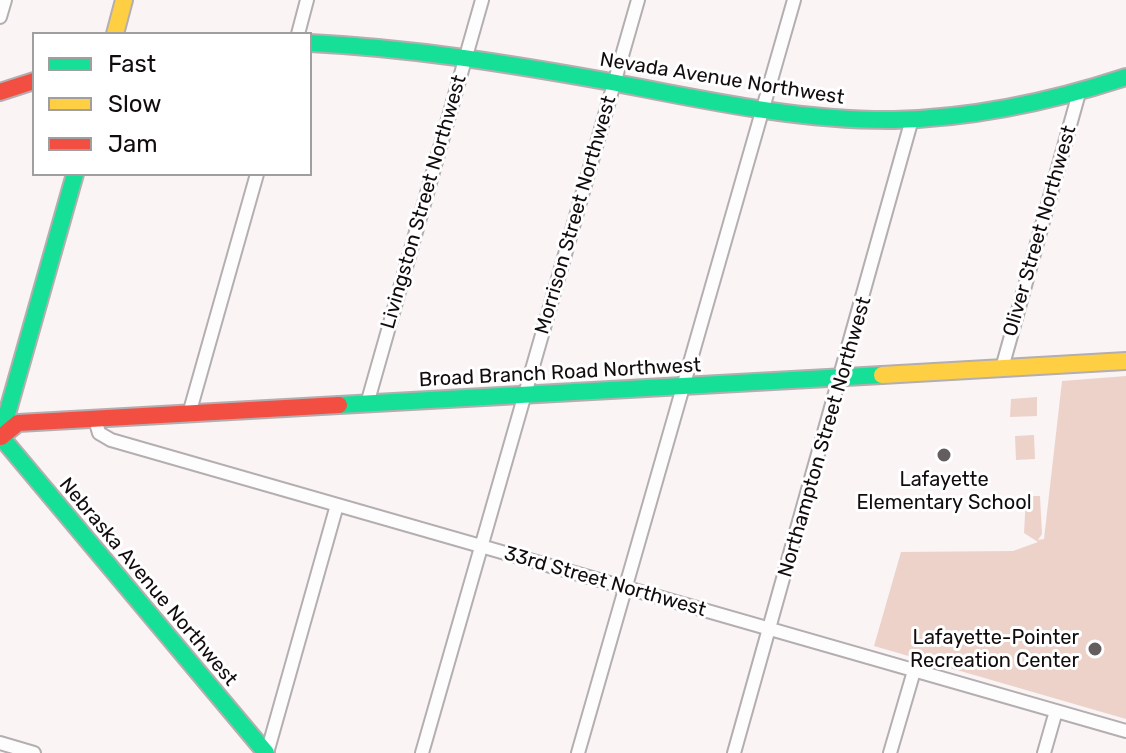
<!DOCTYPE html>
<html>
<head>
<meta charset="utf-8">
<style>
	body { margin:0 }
	#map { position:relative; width:1126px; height:753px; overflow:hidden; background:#faf4f5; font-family:Rubik,sans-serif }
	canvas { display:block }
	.legend { position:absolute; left:32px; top:32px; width:280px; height:144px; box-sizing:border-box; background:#fff; border:2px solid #a09e9e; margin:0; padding:10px 14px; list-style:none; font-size:24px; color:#120c0d }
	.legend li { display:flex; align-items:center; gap:16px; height:40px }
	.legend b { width:40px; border:2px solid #a09e9e }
</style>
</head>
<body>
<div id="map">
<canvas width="1126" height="753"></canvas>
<ul class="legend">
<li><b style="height:10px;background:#16e098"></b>Fast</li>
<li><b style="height:10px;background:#ffcf43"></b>Slow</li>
<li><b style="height:10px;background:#f24e42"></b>Jam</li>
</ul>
</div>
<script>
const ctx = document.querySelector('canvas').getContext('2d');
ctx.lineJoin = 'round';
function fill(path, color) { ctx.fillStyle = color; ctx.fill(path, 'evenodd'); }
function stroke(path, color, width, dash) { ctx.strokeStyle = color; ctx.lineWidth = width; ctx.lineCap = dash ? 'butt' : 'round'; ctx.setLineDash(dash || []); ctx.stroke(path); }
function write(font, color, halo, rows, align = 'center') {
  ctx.font = font + ' Rubik,sans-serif'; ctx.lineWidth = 6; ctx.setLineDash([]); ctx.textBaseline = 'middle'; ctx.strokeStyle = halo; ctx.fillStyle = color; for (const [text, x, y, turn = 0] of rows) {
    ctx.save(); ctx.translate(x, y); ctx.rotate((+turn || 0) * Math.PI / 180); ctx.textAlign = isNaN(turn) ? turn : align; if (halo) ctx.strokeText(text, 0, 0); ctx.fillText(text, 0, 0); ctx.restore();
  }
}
fill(new Path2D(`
	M1126 376V719L874 646 901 552 1013 551 1038 542 1024 533 1026 496H1040L1042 534 1038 540 1044 539 1062 381Z
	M1037 397V416L1010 417 1011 399Z
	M1034 435 1035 459 1016 460 1015 436Z`), '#edd2ca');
const street = new Path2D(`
	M0 17 5 0
	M298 34 307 0
	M1002 368 1079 93
	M367 404 482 0
	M189 414 257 174
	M95 419 99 433 111 440 1126 731
	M0 743 34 753
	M267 753 337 505
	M422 753 638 0
	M578 753 794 0
	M734 753 912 119
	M890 753 914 671
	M1044 753 1056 711`);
const fast = new Path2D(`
	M310 43C412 48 511 64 611 82 704 100 799 121 894 120 974 118 1050 102 1126 77
	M339 405 882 375
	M1 435 75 174
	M0 436V439
	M1 437 266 753`);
const slow = new Path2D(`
	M115 34 124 0
	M882 375 1126 361`);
const jam = new Path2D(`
	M0 92 34 81
	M1 437 18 423 339 405`);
stroke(street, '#b4aeb0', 16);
stroke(fast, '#b4aeb0', 20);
stroke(slow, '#b4aeb0', 20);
stroke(jam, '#b4aeb0', 20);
stroke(street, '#fefdfe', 12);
stroke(fast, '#16e098', 16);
stroke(slow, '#ffcf43', 16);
stroke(jam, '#f24e42', 16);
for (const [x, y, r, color] of [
	[944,455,8,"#635d5e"],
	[1095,649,8,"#635d5e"]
]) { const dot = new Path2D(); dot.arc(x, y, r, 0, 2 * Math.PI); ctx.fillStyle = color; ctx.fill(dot); stroke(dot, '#fff', 3); }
write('20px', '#120c0d', '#fff', [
	["Nevada Avenue Northwest",722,79,9],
	["Livingston Street Northwest",424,202,-74],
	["Morrison Street Northwest",576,215,-74],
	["Oliver Street Northwest",1040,231,-74],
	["Broad Branch Road Northwest",560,373,-3],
	["Northampton Street Northwest",825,437,-74],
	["Nebraska Avenue Northwest",148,582,50],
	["33rd Street Northwest",605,582,16]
]);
write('20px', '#120c0d', '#fff', [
	["Lafayette",944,480],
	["Elementary School",944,503],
	["Lafayette-Pointer",1079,638,"right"],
	["Recreation Center",1079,661,"right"]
]);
</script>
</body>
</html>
